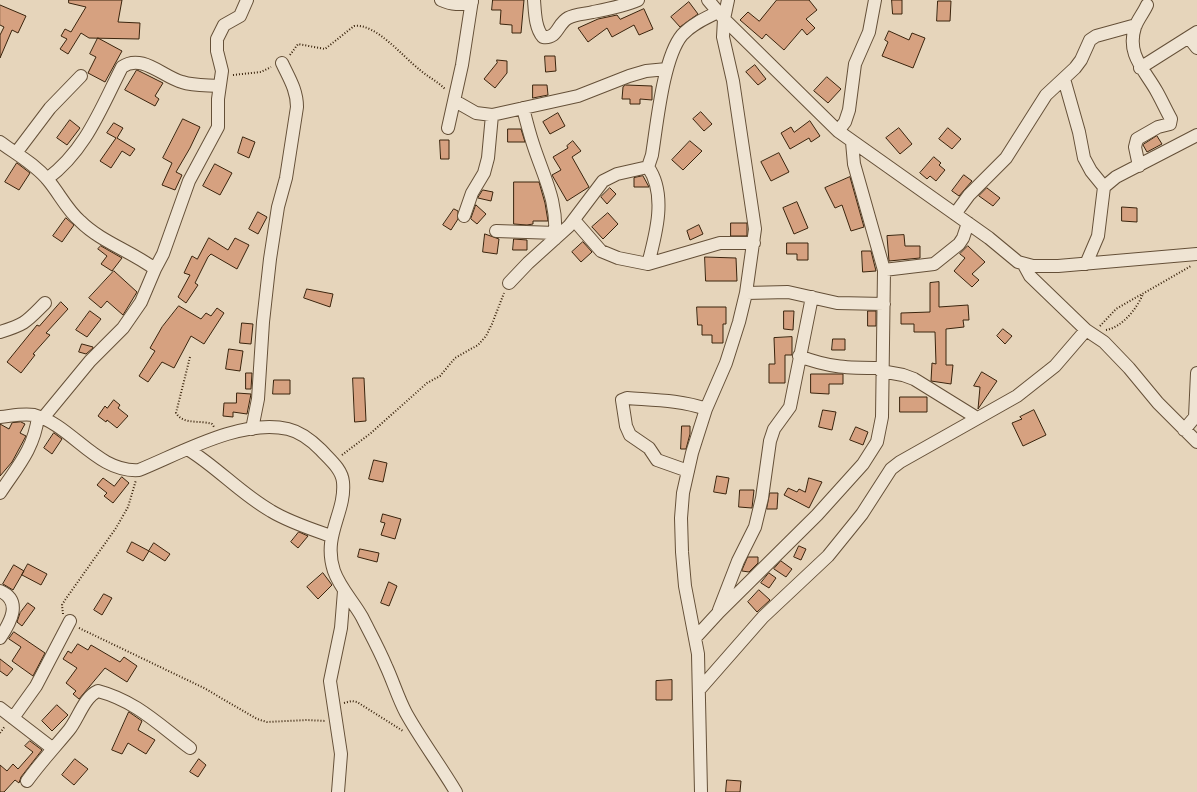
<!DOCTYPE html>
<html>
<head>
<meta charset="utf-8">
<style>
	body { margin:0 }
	canvas { display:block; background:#e6d5bb }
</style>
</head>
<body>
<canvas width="1197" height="792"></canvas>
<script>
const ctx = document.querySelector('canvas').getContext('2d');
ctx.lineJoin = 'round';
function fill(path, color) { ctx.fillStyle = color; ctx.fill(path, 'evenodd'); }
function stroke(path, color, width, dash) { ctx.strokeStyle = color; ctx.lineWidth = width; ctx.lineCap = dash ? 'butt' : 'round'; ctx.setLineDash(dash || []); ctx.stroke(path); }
const building = new Path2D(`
	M69 0H122L118 22 140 23 139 39 89 38 81 33 68 54 60 49 67 39 61 36 65 29 71 32 86 7 69 3Z
	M493 0H524L521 33H512V25L500 24 501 10H492Z
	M777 0H809L817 10 806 19 815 28 807 35 802 29 784 50 766 34 762 39 740 20 748 12 759 21Z
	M892 0H902V14H893Z
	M938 1H951L950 21H937Z
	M689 2 698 14 680 27 671 17Z
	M0 5 26 16 18 33 12 30 0 58V35L4 27 0 25Z
	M644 9 653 29 639 35 634 25 612 37 607 28 588 42 578 28 598 19 617 15 620 19Z
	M889 31 909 40 912 33 925 38 913 68 882 56 888 42 885 40Z
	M98 38 122 51 105 82 88 73 96 57 90 54Z
	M545 56H555L556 71 546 72Z
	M497 60 507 61V73L495 88 484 79 497 63Z
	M755 65 766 79 758 85 746 72Z
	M137 70 163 83 155 96 159 99 155 106 125 90Z
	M827 77 841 89 828 103 814 91Z
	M533 85H547L548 95 533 98Z
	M626 85 652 86V100L640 99V104H630V99H622L623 87Z
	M701 112 712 124 704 131 693 119Z
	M558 113 565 126 550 134 543 122Z
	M183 119 200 127 190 148 176 172 182 175 175 190 162 185 172 163 163 158Z
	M70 120 80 128 67 145 57 138Z
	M810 121 820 136 811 142 809 138 790 149 781 133 791 127 794 132Z
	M114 123 123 128 117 138 135 149 130 156 122 151 111 168 100 161 116 138 107 133Z
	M899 128 912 144 900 154 886 138Z
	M948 128 961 139 952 149 939 139Z
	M508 129H521L525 142H508Z
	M1157 136 1162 144 1147 152 1143 145Z
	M243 137 255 142 249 158 238 153Z
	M440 140H449V159H441Z
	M573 141 581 151 572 157 589 187 567 201 552 175 561 170 553 157 568 148 567 146Z
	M690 141 702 151 683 170 672 160Z
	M779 153 789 172 771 181 761 162Z
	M934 157 941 163 939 165 945 170 936 181 930 176 927 179 920 173Z
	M17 163 30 173 19 190 5 182Z
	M215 164 232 173 220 195 203 186Z
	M964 175 972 181 959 196 952 191Z
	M643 176 649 187H634V178Z
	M850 177 864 227 851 231 842 205 835 208 825 188Z
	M514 182H539L545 203 548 221H533V224L527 225 514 224Z
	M610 188 616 194 607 204 601 197Z
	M987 188 1000 198 993 206 979 196Z
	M483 190 493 192 491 201 478 198Z
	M797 202 808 228 794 234 783 208Z
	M476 205 486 214 477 224 471 219Z
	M1122 207 1137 208V222L1122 221Z
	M454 209 458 211V219L451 230 443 225Z
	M258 212 267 217 258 234 249 229Z
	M608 213 618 224 603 239 592 227Z
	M66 218 74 225 62 242 53 236Z
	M731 223H747V236H731Z
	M699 225 703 234 690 240 687 231Z
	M485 234 499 239 497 254 483 252Z
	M904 235 905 246H920V258L889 261 887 236Z
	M209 238 228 250 235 238 249 245 237 269 211 254 208 257 195 283 198 285 186 303 178 297 190 275 184 273 192 256 197 259Z
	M514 239 527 240V250H513Z
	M583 242 592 252 581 262 572 252Z
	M787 243H808V260H797V254H787Z
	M101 246 122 258 112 271 101 264 107 256 98 249Z
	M968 246 985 262 972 274 979 280 972 287 954 271 965 258 960 254Z
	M862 251H871L876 271 863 272Z
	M705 257 736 258 737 281H706Z
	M114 271 137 292 123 315 107 301 101 308 89 298Z
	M939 282V307L968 305 969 320H963L964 327 946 329V365H953L951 384 931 381 932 363 936 364 935 332H914V324H901V313L930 312V283Z
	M307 289 333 294 330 307 304 298Z
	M61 302 68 309 46 333 50 335 33 354 35 355 21 373 7 362 37 325 39 326Z
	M179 306 201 319 206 313 211 316 217 308 224 313 204 344 191 336 174 368 162 362 148 382 139 376 155 351 150 348 162 327Z
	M697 307H726V324H723V343H712V335H702V325H698Z
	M90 311 101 319 87 337 76 330Z
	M784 311H794L793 330 784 329Z
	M868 311H876V326H868Z
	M242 323 253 324 251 344 240 343Z
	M1003 329 1012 336 1005 344 997 336Z
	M792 337V355H785V383H769V364H775L774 338Z
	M833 339H845V350H832Z
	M82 344 93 347V348L86 354 79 352Z
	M229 349 243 351 240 371 226 369Z
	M982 372 997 381 978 409 980 387 974 386Z
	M246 373H252L251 389H246Z
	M811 374H843V384H829V394L811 393Z
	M353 378H364L366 421 355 422Z
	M274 380H290V394H273Z
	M237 393 251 394 247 414 233 412V417L223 416 224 403H236Z
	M900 397H927V412H900Z
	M114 400 120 405 118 408 128 416 117 428 107 420 106 422 98 416 105 406 107 408Z
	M823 410 836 412 832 430 819 427Z
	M1034 410 1046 435 1023 446 1012 423 1022 419 1020 417Z
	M21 422 25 424 20 433 26 436 12 462 0 476V424L9 429 12 423Z
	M682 426H690V434L686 449H681Z
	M856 427 868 432 863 445 850 440Z
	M54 433 62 439 52 454 44 448Z
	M374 460 387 463 383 482 369 479Z
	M717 476 729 478 726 494 714 492Z
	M122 477 129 483 113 503 104 496 107 493 97 485 103 478 114 486Z
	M809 478 822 482 809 508 784 495 788 488 797 492 799 489 805 492Z
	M740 490H754L752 508 739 507Z
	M770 493H778L777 509H767Z
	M383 514 401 519 395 539 381 535 385 523 381 522Z
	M299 532 308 536 298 548 291 542Z
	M132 542 149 551 143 561 127 552Z
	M154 543 170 554 165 561 149 551Z
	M799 546 806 549 801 560 794 557Z
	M360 549 379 553 377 562 358 557Z
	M748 557H758V563L749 572 742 571Z
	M781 561 792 569 786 577 774 569Z
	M28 564 47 574 41 585 22 575Z
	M14 565 24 571 13 590 3 584Z
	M323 573 332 585 318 599 307 587Z
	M769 573 776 578 769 588 761 583Z
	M389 582 397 586 389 606 381 603Z
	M759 590 770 600 757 612 748 602Z
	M104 594 112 598 102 615 94 610Z
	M28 603 35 608 22 626 17 622 20 613Z
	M14 632 45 653 33 676 12 661 21 647 9 639Z
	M78 644 88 650 91 645 120 662 124 657 137 666 127 682 105 668 79 699 73 694 76 691 66 683 77 668 63 659 68 651 71 653Z
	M0 659 13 669 7 676 0 671Z
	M672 680V700H656V681Z
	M57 705 68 715 52 731 42 721Z
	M129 712 142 721 138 730 155 740 146 754 128 743 122 754 112 750Z
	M30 741 42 750 21 777 19 783 15 780 4 792H0V765L7 771 13 764 18 769 33 752 25 746Z
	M75 759 88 769 74 785 62 775Z
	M199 759 206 765 198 777 190 772Z
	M727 780 741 781 740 792H726Z`);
fill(building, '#d6a180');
stroke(building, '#3a240d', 1);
const minor = new Path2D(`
	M441 0C452 5 460 5 472 2
	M534 0C535 12 535 28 543 37 558 39 557 24 568 18 575 14 585 14 593 12 608 9 624 6 638 0
	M708 0 724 19 838 131 989 238 1018 262 1033 266H1058L1197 254
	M1189 38 1197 48
	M1140 68 1197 32
	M1064 79 1079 132 1084 158 1091 171 1104 187
	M455 101 476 113 492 115 578 96 629 76 646 71 667 69
	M523 108C526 120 529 132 533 144 544 178 558 201 555 239
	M448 128 462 65 472 0
	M838 131 845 122 849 110 855 64 869 32 875 0
	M0 142C16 154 35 164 48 180 59 193 67 210 80 221 101 242 131 251 155 269
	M16 153 50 108 81 76
	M1139 166 1135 147 1137 139 1158 127 1170 124 1171 119C1166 110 1162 101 1157 92 1145 70 1126 55 1135 27 1138 19 1144 12 1147 5
	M648 167C667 194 656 234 648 264
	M47 179C86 150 101 108 122 67 142 53 163 77 182 82 194 86 207 85 219 86
	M955 214 969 195 1006 158 1046 95 1075 68 1081 60 1090 40 1096 36 1136 25
	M464 216 472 193 484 173 488 158 492 115
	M574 220 601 251 618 258 648 264 720 243H754
	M496 231 556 233
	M1086 264 1098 236 1104 187 1116 177 1197 135
	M1024 265 1030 276 1086 330 1104 342 1129 368 1158 403 1197 442
	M884 270 934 264 959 244 963 238 968 223
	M509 283 528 263 569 226 603 181 617 174 648 167 652 155C657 124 663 58 682 35 692 24 706 18 718 12
	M746 293 788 292 837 303 884 304
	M0 332C26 324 26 322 45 303
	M799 356C830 368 849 368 881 368
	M881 371 903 375 914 379 977 418
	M0 417C11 416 23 413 34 415 72 425 97 473 139 470 181 453 242 418 288 429 301 432 312 441 321 450 329 459 342 469 343 482 346 513 322 535 334 571 340 588 353 601 362 617 370 633 379 649 386 666 393 681 398 698 406 713 421 740 440 765 456 792
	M43 418 90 361 123 328 141 302 155 269 163 254 189 181 218 127V99L222 71 217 51V39L224 25 240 16 247 0
	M252 429 258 399 263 322 270 259 278 207 286 178 297 107C297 90 289 78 282 63
	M1184 430 1195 417 1197 373
	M189 450C218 468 241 494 271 511 289 522 311 529 331 536
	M688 471 657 460 649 448 630 435 626 426 622 400 627 398C653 400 681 400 706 409
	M0 493C17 467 34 449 38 417
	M0 591C23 601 10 623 0 638
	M719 610 738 561 755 527 762 498 770 441 774 429 790 407 812 297
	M696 637 719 612 817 515 863 464 877 442 882 417 884 270 854 164 852 142
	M699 690 763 617 828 556 862 514 891 469 900 462 1017 396 1055 366 1086 330
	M0 708 52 748
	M13 718 36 686 70 621
	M27 781C40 763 55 747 69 730 78 719 84 697 98 691 136 701 159 725 190 748
	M338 792 341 754 330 681 341 628 344 591
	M701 792 698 654 685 586 682 552 681 518 683 493 692 453 706 409 726 363 739 322 746 293 755 229 733 81 723 37 724 19 728 0`);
stroke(minor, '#655038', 14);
stroke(new Path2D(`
	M290 55 298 44 325 49 354 26C376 23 403 57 420 70 428 77 437 81 445 89
	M233 75 261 72 271 67
	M1100 326 1116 309 1191 266
	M1106 330C1123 327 1137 308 1143 294
	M190 357 176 413C183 425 201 420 212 424L214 427
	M342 455 371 433 427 383 440 376 455 358 478 345 486 336 492 324 504 293
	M63 614 62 605 65 600 116 528 128 507 136 480
	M79 628 204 688 257 719 267 722 307 720 326 721
	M344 703 352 701 357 702 403 731
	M0 733 5 726`), '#3a240d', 2, [1, 2]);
stroke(minor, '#efe4d3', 12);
</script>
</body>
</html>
